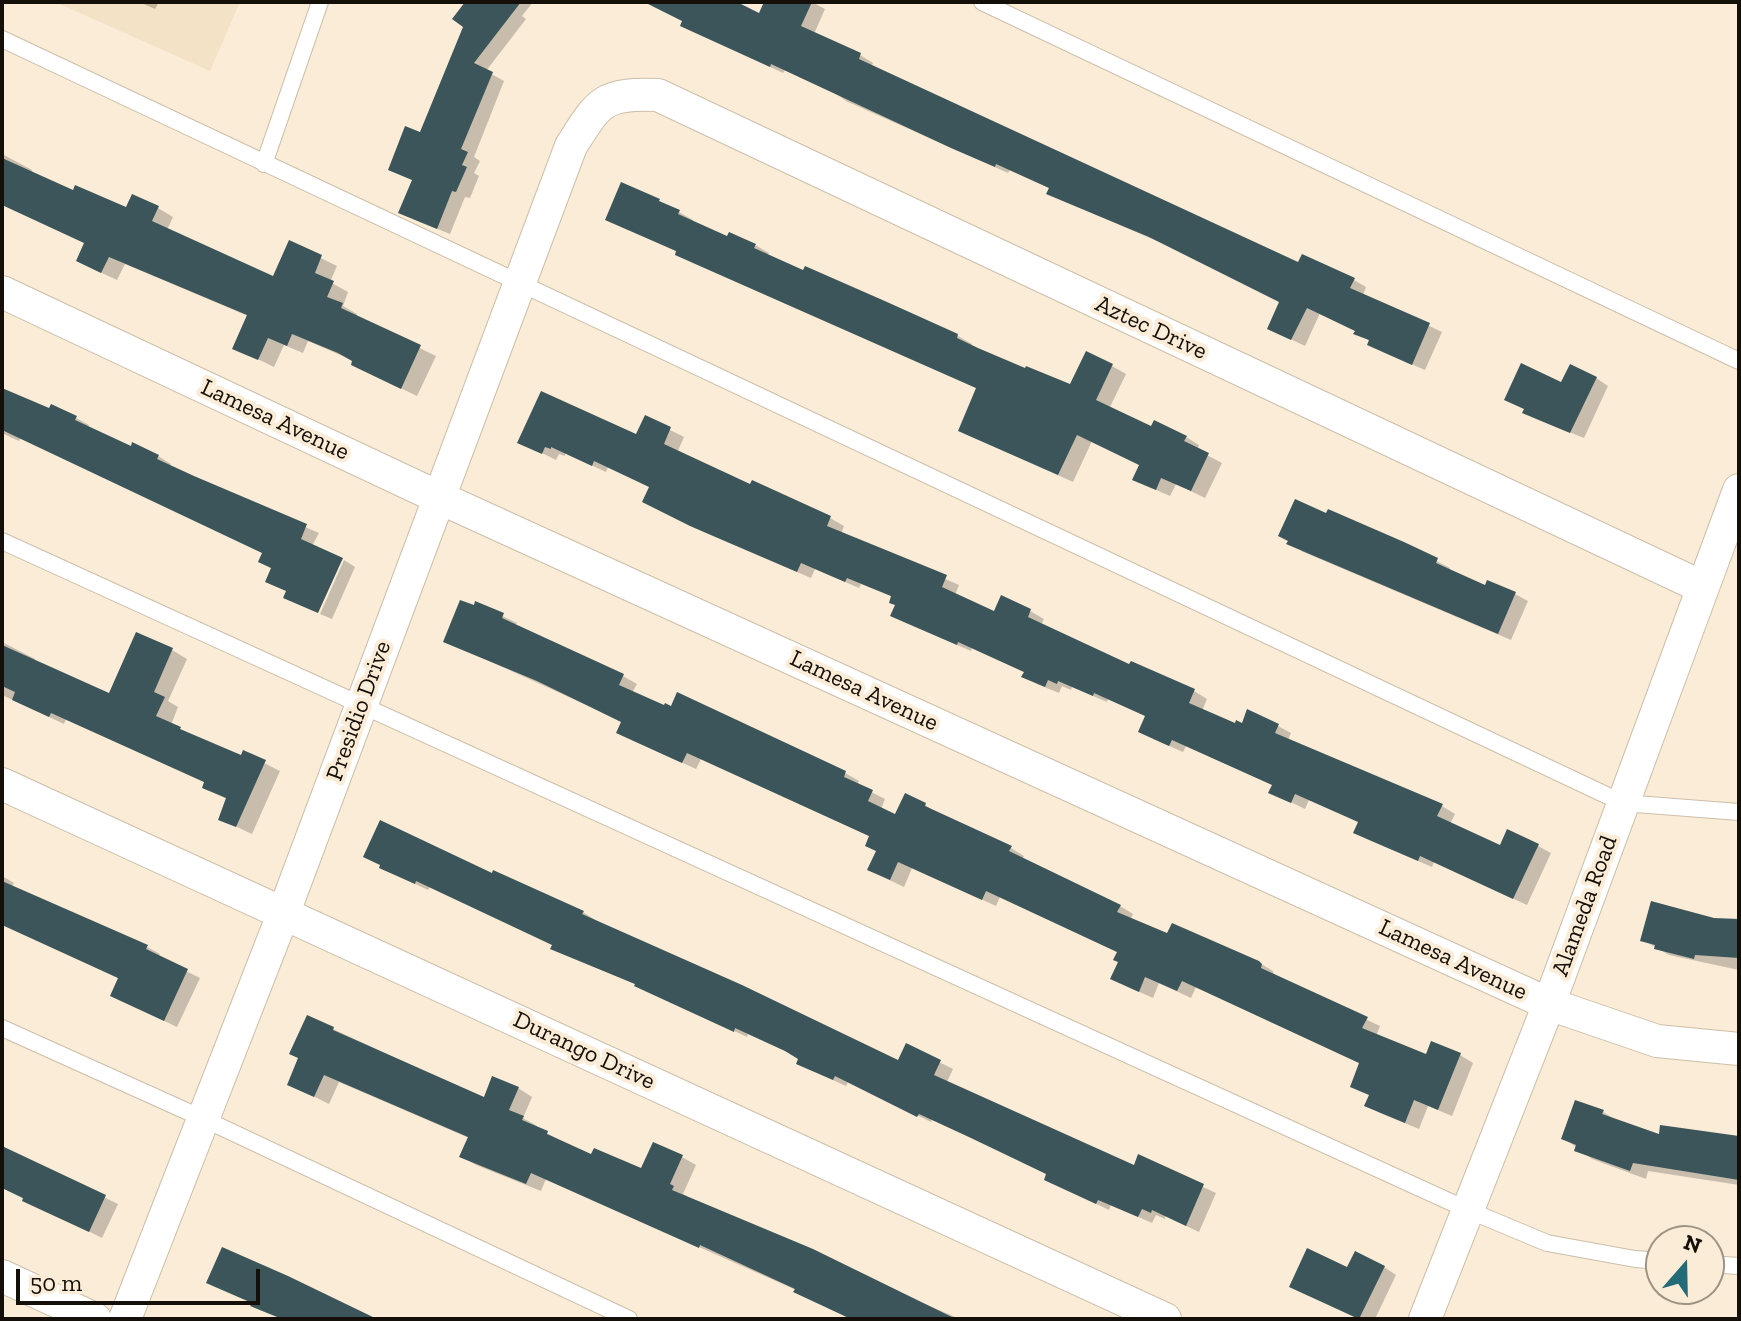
<!DOCTYPE html>
<html>
<head>
<meta charset="utf-8">
<style>
	body { margin:0 }
	#map { position:relative; width:1741px; height:1321px; overflow:hidden; background:#faecd7; font-family:"Zilla Slab",serif }
	canvas { display:block }
	.frame { position:absolute; inset:0; border:4px solid #140f08; pointer-events:none }
	.north { position:absolute; left:1645px; top:1225px; width:80px; height:80px; box-sizing:border-box; background:#faecd7; border:2px solid #9e9484; border-radius:50%; rotate:20deg; font-size:22px; font-weight:700; line-height:32px; text-align:center; color:#140f08 }
	.north::after { content:''; display:block; margin:auto; width:28px; height:36px; background:#246b78; clip-path:polygon(50% 0,100% 100%,50% 72%,0 100%) }
	.scale { position:absolute; left:16px; top:1269px; width:244px; height:36px; box-sizing:border-box; border:4px solid #140f08; border-top:0; padding-left:10px; font-size:24px; line-height:28px; white-space:nowrap; color:#140f08; -webkit-text-stroke:6px #faecd7; paint-order:stroke }
</style>
</head>
<body>
<div id="map">
<canvas width="1741" height="1321"></canvas>
<div class="frame"></div>
<div class="north">N</div>
<div class="scale">50 m</div>
</div>
<script>
const ctx = document.querySelector('canvas').getContext('2d');
ctx.lineJoin = 'round';
function fill(path, color) { ctx.fillStyle = color; ctx.fill(path, 'evenodd'); }
function stroke(path, color, width, dash) { ctx.strokeStyle = color; ctx.lineWidth = width; ctx.lineCap = dash ? 'butt' : 'round'; ctx.setLineDash(dash || []); ctx.stroke(path); }
function write(font, color, halo, rows, align = 'center') {
  ctx.font = font + ' "Zilla Slab",serif'; ctx.lineWidth = 8; ctx.setLineDash([]); ctx.textBaseline = 'middle'; ctx.strokeStyle = halo; ctx.fillStyle = color; for (const [text, x, y, turn = 0] of rows) {
    ctx.save(); ctx.translate(x, y); ctx.rotate((+turn || 0) * Math.PI / 180); ctx.textAlign = isNaN(turn) ? turn : align; if (halo) ctx.strokeText(text, 0, 0); ctx.fillText(text, 0, 0); ctx.restore();
  }
}
fill(new Path2D(`
	M55 2H240L210 71Z`), '#f4e2c6');
fill(new Path2D(`
	M139 2H159L155 9Z
	M467 2H533L522 16 526 19 486 71 504 81 474 157 480 161 474 173 479 176 470 198 465 197 450 234 413 219V180L421 135 465 26Z
	M675 2H732L760 15 766 2H812L825 9 814 34 860 55 873 63 871 67 1299 265 1354 280 1366 287 1363 295 1442 332 1425 370 1383 352 1357 331 1320 313 1305 346 1282 335V302L1164 244 1061 200 1049 193 1051 189 1010 170 1008 173 846 101 834 92 785 70 783 73 696 32 684 21Z
	M2 154 32 170 31 173 74 192 127 210 158 208 173 217 167 230 274 278 290 243 337 266 330 282 348 292 343 306 357 314 356 317 436 356 417 396 369 373 354 361 308 341 303 353 284 345 274 367 235 348 248 316 125 264 117 280 93 269 86 243 2 204Z
	M659 201 693 220 692 222 728 238 755 245 769 253 767 256 958 336 972 344 970 347 1071 387 1112 366 1126 374 1109 409 1152 428 1186 437 1199 445 1197 450 1222 463 1205 498 1176 484 1170 496 1149 487 1135 479 1141 465 1092 441 1073 482 975 438 978 389 691 262 677 254 678 252 607 220Z
	M1596 378 1608 386 1584 438 1537 419 1562 385Z
	M2 390 50 411 76 418 89 425 88 428 132 448 158 456 171 464 169 467 193 478 319 533 288 591 264 553 21 438 19 441 2 433Z
	M646 418 684 437 677 453 751 487 753 483 830 518 844 526 841 534 959 585 955 595 995 613 1002 598 1030 611 1044 619 1041 625 1130 666 1194 691 1207 699 1202 711 1236 726H1278L1291 733 1288 740 1442 806 1455 814 1450 824 1501 848 1538 846 1551 853 1527 905 1434 862 1432 867 1369 840 1355 832 1360 822 1309 800 1305 809 1270 792 1273 785 1186 746 1183 752 1153 739 1147 716 1108 699 1107 702 1072 687 1071 690 1062 686 1059 693 1037 684 1026 673 972 648 971 651 906 623 892 615 897 605 893 597 861 584 859 588 815 569 811 578 706 533 658 509 651 487 608 467 606 472 565 453V456L559 454 556 460 520 442 637 436Z
	M1403 544 1450 568 1449 571 1486 587 1515 594 1528 601 1511 640 1301 551Z
	M344 560 355 567 332 619 320 614Z
	M477 604 517 623 515 626 623 676 637 684 632 693 665 708 845 773 859 781 857 785 885 799 881 809 896 816 925 805 938 814 1011 848 1024 856 1022 860 1120 906 1133 914 1130 920 1168 936 1258 962 1273 971 1274 976 1380 1026 1376 1036 1427 1057 1460 1055 1473 1063 1452 1116 1428 1106 1419 1129 1380 1113 1367 1106 1371 1096 1361 1064 1196 987 1191 998 1159 983 1153 998 1126 986 1119 953 1000 897 996 906 912 868 904 887 883 877 879 851 871 837 701 759 696 769 632 740 624 722 445 641Z
	M2 642 35 659 34 661 110 696 172 650 187 659 168 701 178 707 171 725 242 758 244 753 280 771 252 834 220 819 227 799 204 787 206 783 66 719 64 724 2 695Z
	M394 874 493 876 583 912 595 920V922L899 1062 907 1046 953 1069 947 1082 1135 1167 1139 1157 1216 1193 1199 1232 1165 1216V1219L1156 1215 1152 1223 1111 1205 1109 1210 1059 1186 1048 1174 932 1119 931 1122 848 1082 846 1086 811 1070 801 1058 748 1034 747 1037 637 985 566 955 554 945 430 887 428 890Z
	M2 876 14 883 12 887 147 947 160 954 158 957 200 978 177 1027 125 1002 120 979 2 924Z
	M1714 920H1739V970L1669 955 1643 940Z
	M333 1029 485 1099 518 1088 532 1097 523 1118 537 1126 536 1128 592 1156 642 1171 682 1157 696 1165 683 1194 687 1196 686 1199 924 1306 925 1304 960 1319H850L810 1299 796 1290 546 1179 541 1191 476 1165 462 1157 469 1138 339 1082 329 1104 289 1084Z
	M1603 1112 1618 1121 1660 1137 1739 1140V1185L1648 1171 1646 1179 1592 1159 1564 1138Z
	M2 1148 118 1204 102 1238 2 1188Z
	M1384 1267 1396 1275 1375 1319H1358L1304 1293 1348 1270Z`), '#0003');
fill(new Path2D(`
	M465 2H521L474 63 493 72 461 149 468 152 462 165 467 167 456 192 452 191 437 229 398 213 412 180 388 170 405 126 420 132 463 27 452 19Z
	M644 2H737L759 13 764 2H812L801 26 861 53 859 59 1298 262 1302 254 1355 278 1350 288 1430 323 1412 365 1367 345 1369 340 1353 334 1355 331 1307 308 1291 340 1267 329 1279 302 1149 237 1046 194 1049 188 996 164 995 167 951 148 771 64 770 67 680 26 682 21Z
	M2 158 73 190 75 185 126 207 132 194 159 206 152 221 273 276 289 240 322 255 315 273 334 281 327 297 343 303 341 308 421 345 401 389 351 365 352 361 338 353 292 334 287 346 268 338 258 360 232 349 247 315 109 257 101 273 76 261 84 243 2 205Z
	M621 182 660 199 659 201 680 210 678 214 727 236 729 232 756 244 754 248 803 270 805 266 887 302 958 334 957 338 978 348 1025 368 1026 366 1070 384 1086 351 1113 364 1096 400 1151 426 1154 420 1187 436 1184 441 1209 453 1191 491 1161 478 1156 490 1132 480 1139 465 1077 435 1058 475 958 431 976 388 675 255 676 251 605 220Z
	M1521 363 1561 382 1570 364 1597 377 1570 433 1522 413 1524 409 1504 400Z
	M2 388 49 408 51 404 77 416 75 420 131 446 132 442 159 455 157 459 194 476 307 524 301 539 343 558 318 613 283 598 286 591 265 582 271 568 258 562 262 553 2 430Z
	M541 391 636 434 645 415 671 427 664 444 750 484 752 480 831 516 827 526 947 575 942 587 994 611 1001 595 1031 609 1028 617 1129 664 1131 661 1195 689 1189 703 1235 723 1236 720 1242 723 1247 709 1279 724 1275 733 1443 804 1437 816 1500 845 1507 829 1539 844 1513 899 1420 856 1418 861 1353 833 1358 822 1295 794 1291 803 1268 793 1272 785 1172 740 1169 746 1138 732 1145 716 1094 693 1093 696 1058 681 1057 684 1048 680 1045 687 1021 677 1024 672 958 642 957 645 890 616 895 605 889 603 891 596 847 578 845 582 801 563 797 572 690 526 642 502 649 487 594 461 592 466 551 447V449L545 447 542 454 517 443Z
	M1295 499 1326 513 1328 509 1404 542 1438 558 1436 563 1485 585 1487 580 1516 592 1498 634 1286 544 1288 541 1278 536Z
	M460 600 474 605 475 601 504 613 502 618 624 674 619 685 664 705 665 703 671 706 677 692 846 771 844 777 873 790 868 801 895 814 905 793 926 803 925 806 1012 846 1009 851 1121 905 1117 912 1167 933 1172 923 1259 961 1262 964 1261 968 1368 1017 1362 1028 1426 1054 1431 1041 1461 1053 1438 1110 1414 1100 1405 1123 1364 1106 1369 1095 1350 1087 1359 1063 1182 981 1177 991 1145 977 1139 992 1110 979 1118 962 1113 960 1117 952 986 891 982 900 898 862 890 880 867 870 876 851 865 846 869 836 687 753 682 763 616 733 621 722 537 681 443 642Z
	M136 632 173 648 154 692 165 697 156 716 181 727 180 729 241 755 243 750 266 760 236 827 218 820 226 798 202 788 204 782 51 713 49 717 12 700 15 692 2 686V645L109 693Z
	M380 820 492 873 493 870 584 911 582 914 742 985 898 1060 906 1043 941 1060 934 1075 1134 1165 1138 1154 1204 1184 1186 1226 1152 1210 1151 1213 1142 1209 1138 1217 1098 1200 1096 1204 1044 1180 1046 1174 971 1138 919 1114 917 1117 835 1076 833 1080 796 1064 798 1059 785 1051 735 1028 734 1032 634 986 635 984 550 949 552 945 416 881 415 884 379 868 380 865 363 857Z
	M2 881 148 945 146 949 188 969 164 1021 110 996 118 978 2 925Z
	M1651 901 1714 918 1739 919V958L1695 955 1694 959 1654 949 1655 945 1640 941Z
	M307 1015 334 1027 333 1030 484 1097 492 1076 519 1087 509 1110 524 1116 522 1120 548 1131 547 1134 591 1154 594 1148 641 1168 653 1142 683 1155 670 1184 674 1186 672 1190 813 1249 956 1319H851L793 1292 795 1289 700 1245 699 1248 531 1173 526 1184 459 1157 468 1137 324 1075 314 1097 287 1085 298 1058 289 1054Z
	M1575 1100 1604 1110 1602 1114 1659 1134 1660 1125 1739 1136V1180L1633 1163 1630 1171 1574 1151 1576 1145 1561 1139Z
	M2 1146 106 1195 89 1232 22 1201 23 1198 2 1188Z
	M222 1247 288 1276 377 1319H282L250 1306 252 1303 206 1283Z
	M1307 1248 1347 1267 1355 1251 1385 1266 1359 1319 1289 1287Z`), '#3b555a');
const service = new Path2D(`
	M982 2 1739 361
	M2 39 1623 803 1739 812
	M264 164 320 2
	M2 541 1468 1210 1547 1243 1635 1259 1661 1261
	M2 1028 204 1119 629 1319
	M1709 1264 1739 1266`);
const minor = new Path2D(`
	M2 292 438 497 1549 1004 1657 1041 1739 1049
	M2 784 1165 1319
	M2 1276 95 1319
	M125 1319 284 912 571 146C599 102 602 93 658 95L1702 587
	M1425 1319 1549 1004 1739 490`);
stroke(service, '#ccbfaa', 18);
stroke(minor, '#ccbfaa', 34);
stroke(service, '#fff', 16);
stroke(minor, '#fff', 32);
write('24px', '#140f08', '#faecd7', [
	["Aztec Drive",1151,328,25],
	["Lamesa Avenue",275,420,25],
	["Lamesa Avenue",864,691,25],
	["Presidio Drive",359,711,-70],
	["Alameda Road",1585,906,-70],
	["Lamesa Avenue",1453,960,25],
	["Durango Drive",584,1051,25]
]);
</script>
</body>
</html>
